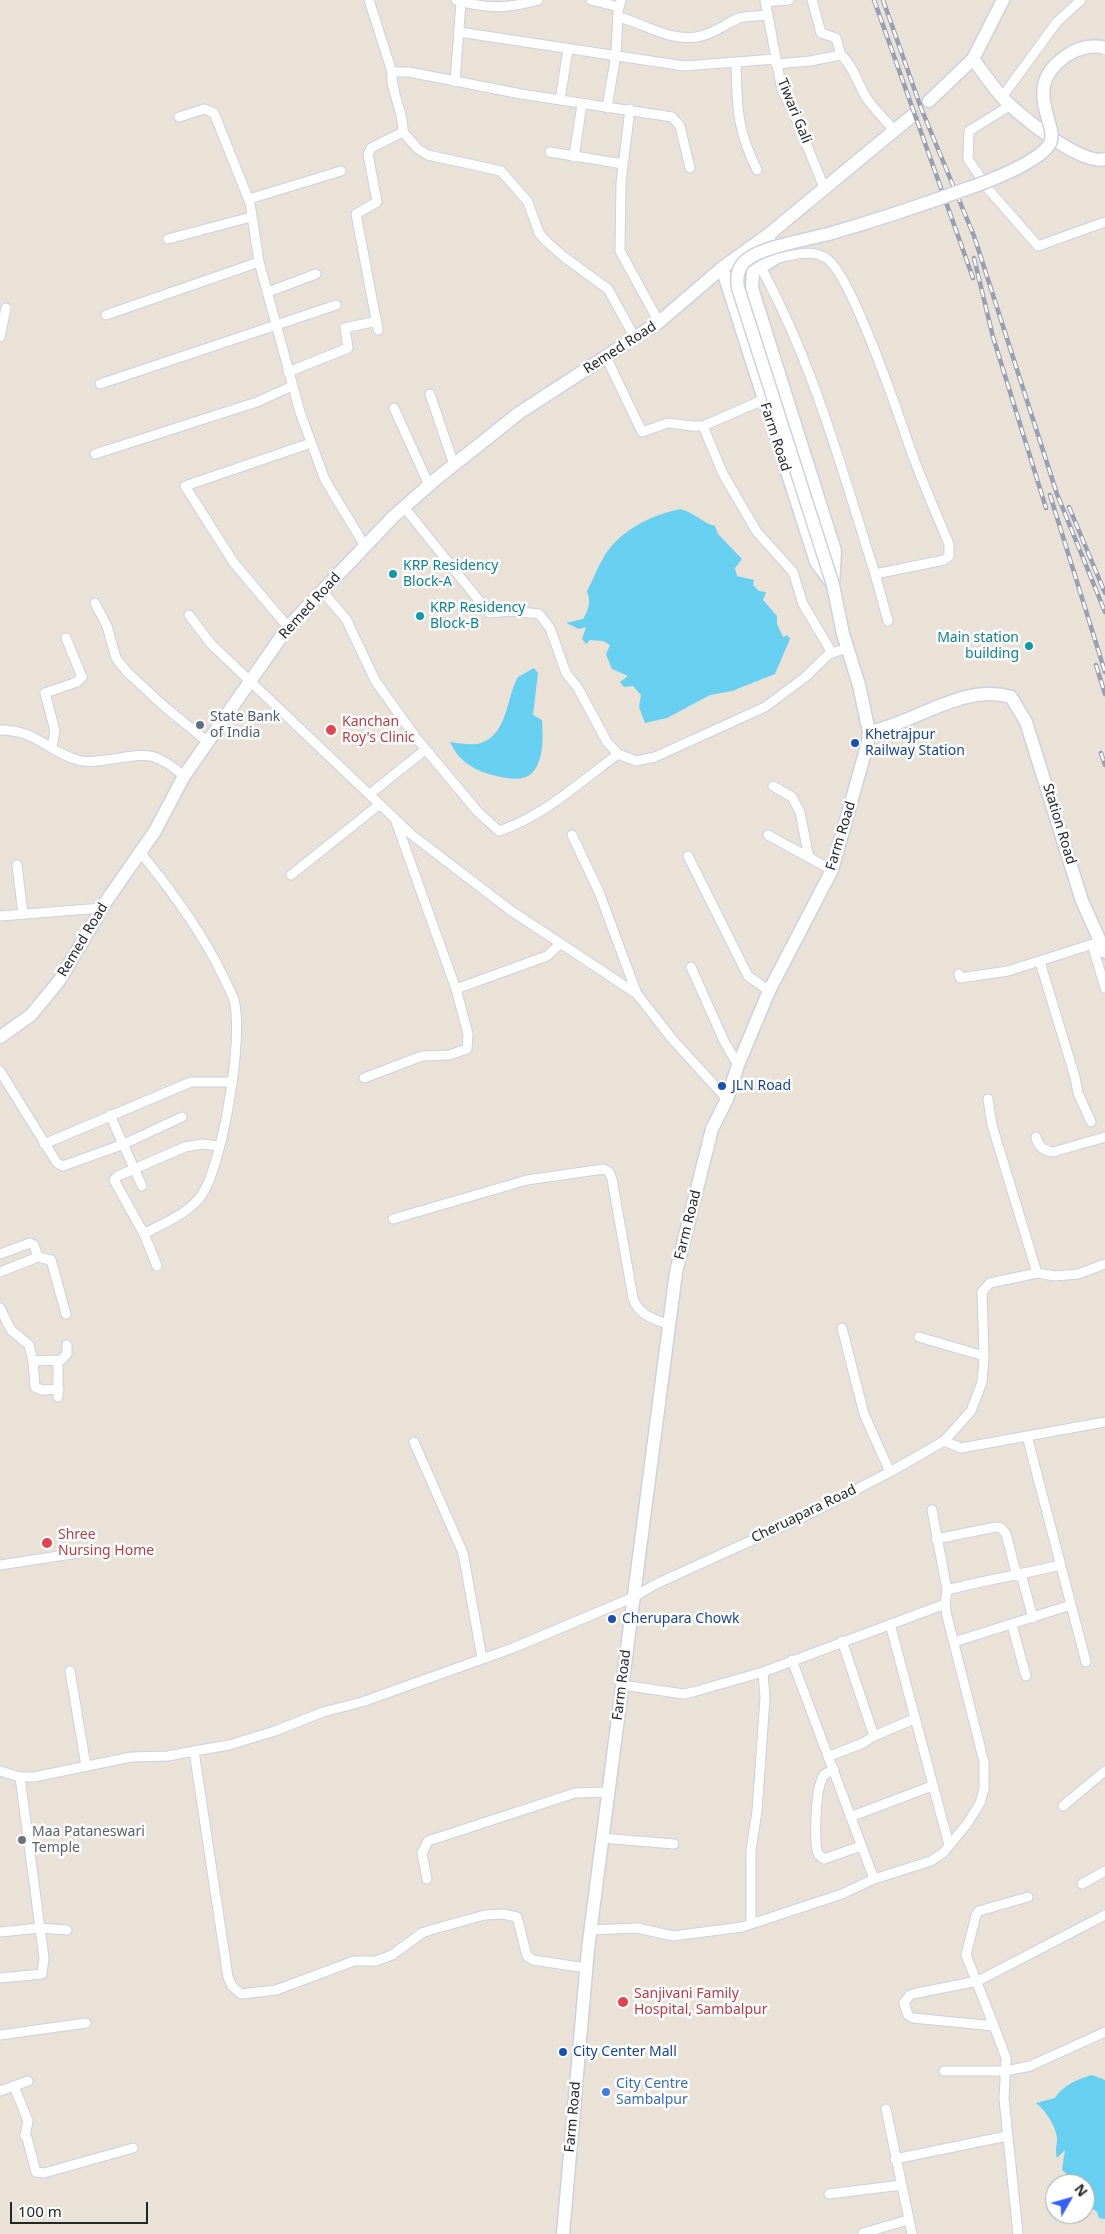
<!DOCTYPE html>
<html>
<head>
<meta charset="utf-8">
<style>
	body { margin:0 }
	#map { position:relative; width:1105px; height:2234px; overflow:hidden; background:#eae1d7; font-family:"Noto Sans",sans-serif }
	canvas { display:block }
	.north { position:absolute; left:1045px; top:2174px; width:50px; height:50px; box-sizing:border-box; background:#fff; border:1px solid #a8a8a8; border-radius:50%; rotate:52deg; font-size:14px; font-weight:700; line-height:20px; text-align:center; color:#262626 }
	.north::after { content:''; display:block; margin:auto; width:18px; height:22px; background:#335ffb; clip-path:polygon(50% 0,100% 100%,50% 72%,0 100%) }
	.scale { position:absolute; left:10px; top:2202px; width:138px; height:22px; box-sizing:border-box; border:2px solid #262626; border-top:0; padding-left:6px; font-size:15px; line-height:18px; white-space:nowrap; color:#262626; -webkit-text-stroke:4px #fff; paint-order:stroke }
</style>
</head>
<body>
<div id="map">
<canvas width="1105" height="2234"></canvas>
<div class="north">N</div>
<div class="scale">100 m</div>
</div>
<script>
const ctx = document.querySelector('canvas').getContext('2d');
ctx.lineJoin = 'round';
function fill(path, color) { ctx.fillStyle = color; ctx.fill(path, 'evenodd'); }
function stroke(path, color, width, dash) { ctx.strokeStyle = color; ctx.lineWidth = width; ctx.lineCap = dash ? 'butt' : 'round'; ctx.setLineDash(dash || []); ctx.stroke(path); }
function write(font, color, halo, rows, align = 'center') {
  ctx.font = font + ' "Noto Sans",sans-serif'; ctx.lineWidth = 5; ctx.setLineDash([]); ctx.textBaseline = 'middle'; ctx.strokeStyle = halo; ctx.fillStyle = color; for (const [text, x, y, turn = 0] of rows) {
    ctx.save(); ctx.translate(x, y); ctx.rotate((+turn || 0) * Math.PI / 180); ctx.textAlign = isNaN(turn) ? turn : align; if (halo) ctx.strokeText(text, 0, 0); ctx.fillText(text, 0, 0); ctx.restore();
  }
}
fill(new Path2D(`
	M680 509C694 512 702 523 715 526L718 534 742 559 735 568 737 576 754 580 753 585 759 591 766 592 763 600 777 616V624L783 637 787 635 790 639 775 674 732 691 710 695 667 718 645 723 639 707 641 695 633 686 624 687 620 682 628 676 612 669 606 654 610 645 603 641 590 640 586 644 582 639 586 627 579 629 566 623 583 619C589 609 591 602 587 591 593 581 596 570 602 560 618 531 649 516 680 509Z
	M534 668 538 673 533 715 542 720C543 736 544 761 532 773 525 780 515 779 507 778 482 774 461 766 450 742 459 743 473 746 481 743 508 734 506 698 518 677Z
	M1092 2075 1105 2080V2219L1099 2218 1097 2212 1085 2203V2184H1073L1070 2177 1062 2170 1065 2150 1057 2158C1055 2150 1057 2145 1057 2138 1056 2126 1045 2110 1036 2103L1055 2098C1062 2086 1078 2079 1092 2075Z`), '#67cfef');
const street = new Path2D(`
	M369 0 392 72C390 92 404 111 403 132L371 148 368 154 377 202 356 214 378 330
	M456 0C486 9 508 9 538 0
	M591 0 619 7
	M765 0 782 90 795 116 825 190
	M812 0 821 33 836 38 841 55
	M765 2 789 0
	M618 17C644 23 668 41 696 37 712 35 725 24 739 18 747 16 758 16 767 15
	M459 32 684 66 775 59
	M736 63C737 107 737 130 757 170
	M776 64 810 61 841 55C854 66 858 86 868 100 876 111 886 121 895 131
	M392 72H409L521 94 672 117 680 126 690 168
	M455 82 461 2
	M1002 97 1057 22 1081 0
	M560 100 568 49
	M1011 105 969 131 968 159 989 190 1038 246 1105 222
	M607 108 616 54 618 12 621 0
	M630 109 621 183 620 251 659 322
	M179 117 204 109 214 113 250 203 259 262 300 412 325 480 365 546
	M403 132 418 149 428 155 501 171 528 202 539 233 546 241 564 257 608 289 635 338
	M550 152 623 164
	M574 157 582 104
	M249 199 341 171
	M168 239 251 217
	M760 266C813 362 842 470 875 574L944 560 949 556V544C937 516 925 488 914 459 901 423 852 274 826 258 811 248 790 256 774 259
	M268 292 316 274
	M106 315 259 262
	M0 337 6 308
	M606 357 642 432 668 423 692 426H703L763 400
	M288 372 348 348 345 328 377 321
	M100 384 336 305
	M430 394 454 465
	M394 408 429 485
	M703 426 723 474 757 532 793 572 803 604 832 653
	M95 454 257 402 292 386
	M404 507 489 613 511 611 539 614 550 628 566 673 578 688 607 742 618 754 636 761 655 757 765 707 804 678 829 654 847 648
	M875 574 888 621
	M322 591 346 619 376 682 417 739 478 812 499 831C544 816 580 782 618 754
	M95 603 107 626 116 658 127 672 166 708 208 742
	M189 615 211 644 412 835 510 910 637 994 673 1040 727 1099
	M288 627 234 563 185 486 311 443
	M0 730C37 730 48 752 78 760 87 763 97 761 105 760 146 755 151 748 184 776
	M52 746 55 731 45 693 77 682 82 677 66 638
	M773 786 792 797 800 812 809 858
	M370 794 425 750
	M396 822 456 989 547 956 560 944
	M572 835 599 892 637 994
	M768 835 832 870
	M140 852C171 890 200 929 221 972 225 981 231 991 234 1000 244 1037 223 1160 203 1193 191 1213 163 1223 144 1234
	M688 856 748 976 769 991
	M17 865 23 914
	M291 875 380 804
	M0 916 102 908
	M1092 944 1105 988
	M1040 962 1075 1077 1078 1093 1091 1122
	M691 967 724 1041 738 1065
	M959 974 960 978 1008 971 1099 942
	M0 1071 57 1163 63 1166 124 1144 182 1117
	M364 1078 422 1056 449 1055 467 1049 468 1034 456 989
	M988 1099 992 1125 1037 1273
	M110 1115 142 1186
	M1036 1137C1038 1147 1044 1151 1053 1152L1105 1137
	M44 1144 191 1082H232
	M393 1219 527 1180 604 1169 609 1172 612 1179 633 1298C639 1316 653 1318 669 1325
	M0 1254 30 1243 34 1245 38 1257 51 1260 66 1314
	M157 1266 144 1234 114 1180 118 1176 185 1147 202 1144 219 1146
	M0 1272 38 1257
	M0 1308 11 1330 29 1345 33 1361 61 1360 67 1354V1345
	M842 1328 864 1414 890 1472
	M919 1337 984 1356
	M33 1361 35 1387 42 1390 59 1389
	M58 1361V1397
	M1027 1436 1086 1662
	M944 1441 961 1448 1105 1422
	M414 1442 463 1553 482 1658
	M932 1510 947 1590
	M936 1539 996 1527 1001 1528 1006 1534 1017 1576
	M0 1565 78 1553
	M1021 1574 1033 1618
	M890 1624 949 1845
	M1012 1625 1026 1676
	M954 1642 1071 1605
	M792 1660 874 1879
	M70 1671 86 1766
	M622 1685 684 1694 693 1692 763 1672 945 1604
	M874 1736 914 1719
	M194 1751 228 1977 232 1986 241 1994 276 1990 354 1961H376L392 1955 422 1933 434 1929 485 1915 503 1914 517 1917 527 1956 533 1960 586 1968
	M830 1756 863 1743 874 1736 842 1641
	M834 1769C831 1771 826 1773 824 1775 815 1787 814 1841 818 1854L824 1859 861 1846
	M0 1771 20 1777H34L131 1757 168 1756 194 1751 229 1745 275 1731 323 1712 362 1702 513 1648 634 1597 656 1584 801 1518 890 1472 944 1441 971 1411 982 1382 984 1356 982 1292 990 1283 1037 1273 1055 1276 1078 1274 1105 1264
	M1063 1806 1105 1771
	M850 1817 932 1786
	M602 1838 674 1844
	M427 1879 422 1853 428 1841 575 1793 608 1792
	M1082 1884 1105 1871
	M751 1924V1850L757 1811 765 1698 763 1672
	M590 1930 637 1928 673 1936 742 1927 842 1894 874 1879 931 1861 943 1853 967 1824 980 1803 984 1789V1762L947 1616 945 1604 947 1590C985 1580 1023 1574 1061 1565
	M0 1932 40 1928 20 1777
	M0 1978 42 1974 44 1958 40 1928 67 1930
	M994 2026 966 1955 976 1915 979 1911 1028 1897
	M0 2035 86 2023
	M944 2071H1006L1030 2066 1105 2032
	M14 2086 28 2121 25 2136 27 2138 36 2172 44 2173 133 2148
	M0 2091 28 2081
	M886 2109 912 2234
	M895 2159 1007 2136
	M829 2194 902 2185
	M863 2233 908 2220
	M1018 2234 1004 2099 1006 2058 994 2026 913 2018 908 2015 904 2003 910 1995 917 1993 978 1981 1105 1915`);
const secondary = new Path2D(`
	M973 59C982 71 991 84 1001 96 1017 114 1081 166 1105 159
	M929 101 973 59 1003 0
	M769 238 774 259 753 272 752 288 835 551 833 585
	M869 732C916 723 962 683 1011 697L1026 722 1082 901 1105 952
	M0 1037 31 1015 59 981 107 900 155 831 184 776 288 627 393 517 436 479 519 413 659 322 722 268 768 235 912 116
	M563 2234 588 1949 676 1272 712 1129 727 1099 738 1065 769 991 832 870 868 742 869 732 859 685 843 634 833 585 816 562 722 268`);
stroke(street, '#cdd1e0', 11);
stroke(secondary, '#cdd1e0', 15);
stroke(street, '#fff', 9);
stroke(secondary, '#fff', 12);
const rail = new Path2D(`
	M874 0 973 278
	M883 0 921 108 974 236 1057 494 1105 612
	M974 258 993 337 1046 508
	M1050 495 1105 672
	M1069 507 1105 593
	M1096 665 1105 694
	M1101 753 1105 765`);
stroke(rail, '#9a9eb1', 4.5);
stroke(rail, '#fff', 2.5, [8]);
const secondaryBridge = new Path2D(`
	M833 585 738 288C736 276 738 265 749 258 767 246 810 239 832 233 877 220 922 205 966 189 987 182 1037 163 1049 145 1062 126 1017 87 1069 54 1079 48 1093 44 1105 48`);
stroke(secondaryBridge, '#cdd1e0', 15, []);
stroke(secondaryBridge, '#fff', 12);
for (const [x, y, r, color] of [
	[393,574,5,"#0f9aa8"],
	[420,616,5,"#0f9aa8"],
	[1029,646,5,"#0f9aa8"],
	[200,725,5,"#5c6f8a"],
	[331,730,6,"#e0444e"],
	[855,743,5,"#1a4fb4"],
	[722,1086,5,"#1a4fb4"],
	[47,1543,6,"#e0444e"],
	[612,1619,5,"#1a4fb4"],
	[22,1840,5,"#6b7280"],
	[623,2002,6,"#e0444e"],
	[563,2052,5,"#1a4fb4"],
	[606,2092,5,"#3f7fe0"]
]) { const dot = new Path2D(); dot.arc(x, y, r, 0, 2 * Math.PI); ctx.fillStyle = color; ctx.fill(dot); stroke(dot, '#fff', 2); }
write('14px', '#262626', '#fff', [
	["Tiwari Gali",794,111,68],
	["Remed Road",620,348,-33],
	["Farm Road",775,437,72],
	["Remed Road",310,606,-48],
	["Station Road",1059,824,73],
	["Farm Road",841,836,-73],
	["Remed Road",83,940,-59],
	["Farm Road",688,1225,-76],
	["Cheruapara Road",804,1514,-26],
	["Farm Road",622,1685,-83],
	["Farm Road",573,2117,-85]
]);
write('14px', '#0d838f', '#fff', [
	["KRP Residency",403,566],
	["Block-A",403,582],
	["KRP Residency",430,608],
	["Block-B",430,624],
	["Main station",1019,638,"right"],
	["building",1019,654,"right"]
], 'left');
write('14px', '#4e5e75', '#fff', [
	["State Bank",210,717],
	["of India",210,733]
], 'left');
write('14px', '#be3a42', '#fff', [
	["Kanchan",342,722],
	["Roy's Clinic",342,738],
	["Shree",58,1535],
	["Nursing Home",58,1551],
	["Sanjivani Family",634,1994],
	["Hospital, Sambalpur",634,2010]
], 'left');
write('14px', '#164399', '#fff', [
	["Khetrajpur",865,735],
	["Railway Station",865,751],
	["JLN Road",732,1086],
	["Cherupara Chowk",622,1619],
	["City Center Mall",573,2052]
], 'left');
write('14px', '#5b616d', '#fff', [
	["Maa Pataneswari",32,1832],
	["Temple",32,1848]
], 'left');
write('14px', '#366cbe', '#fff', [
	["City Centre",616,2084],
	["Sambalpur",616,2100]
], 'left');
</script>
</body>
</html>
